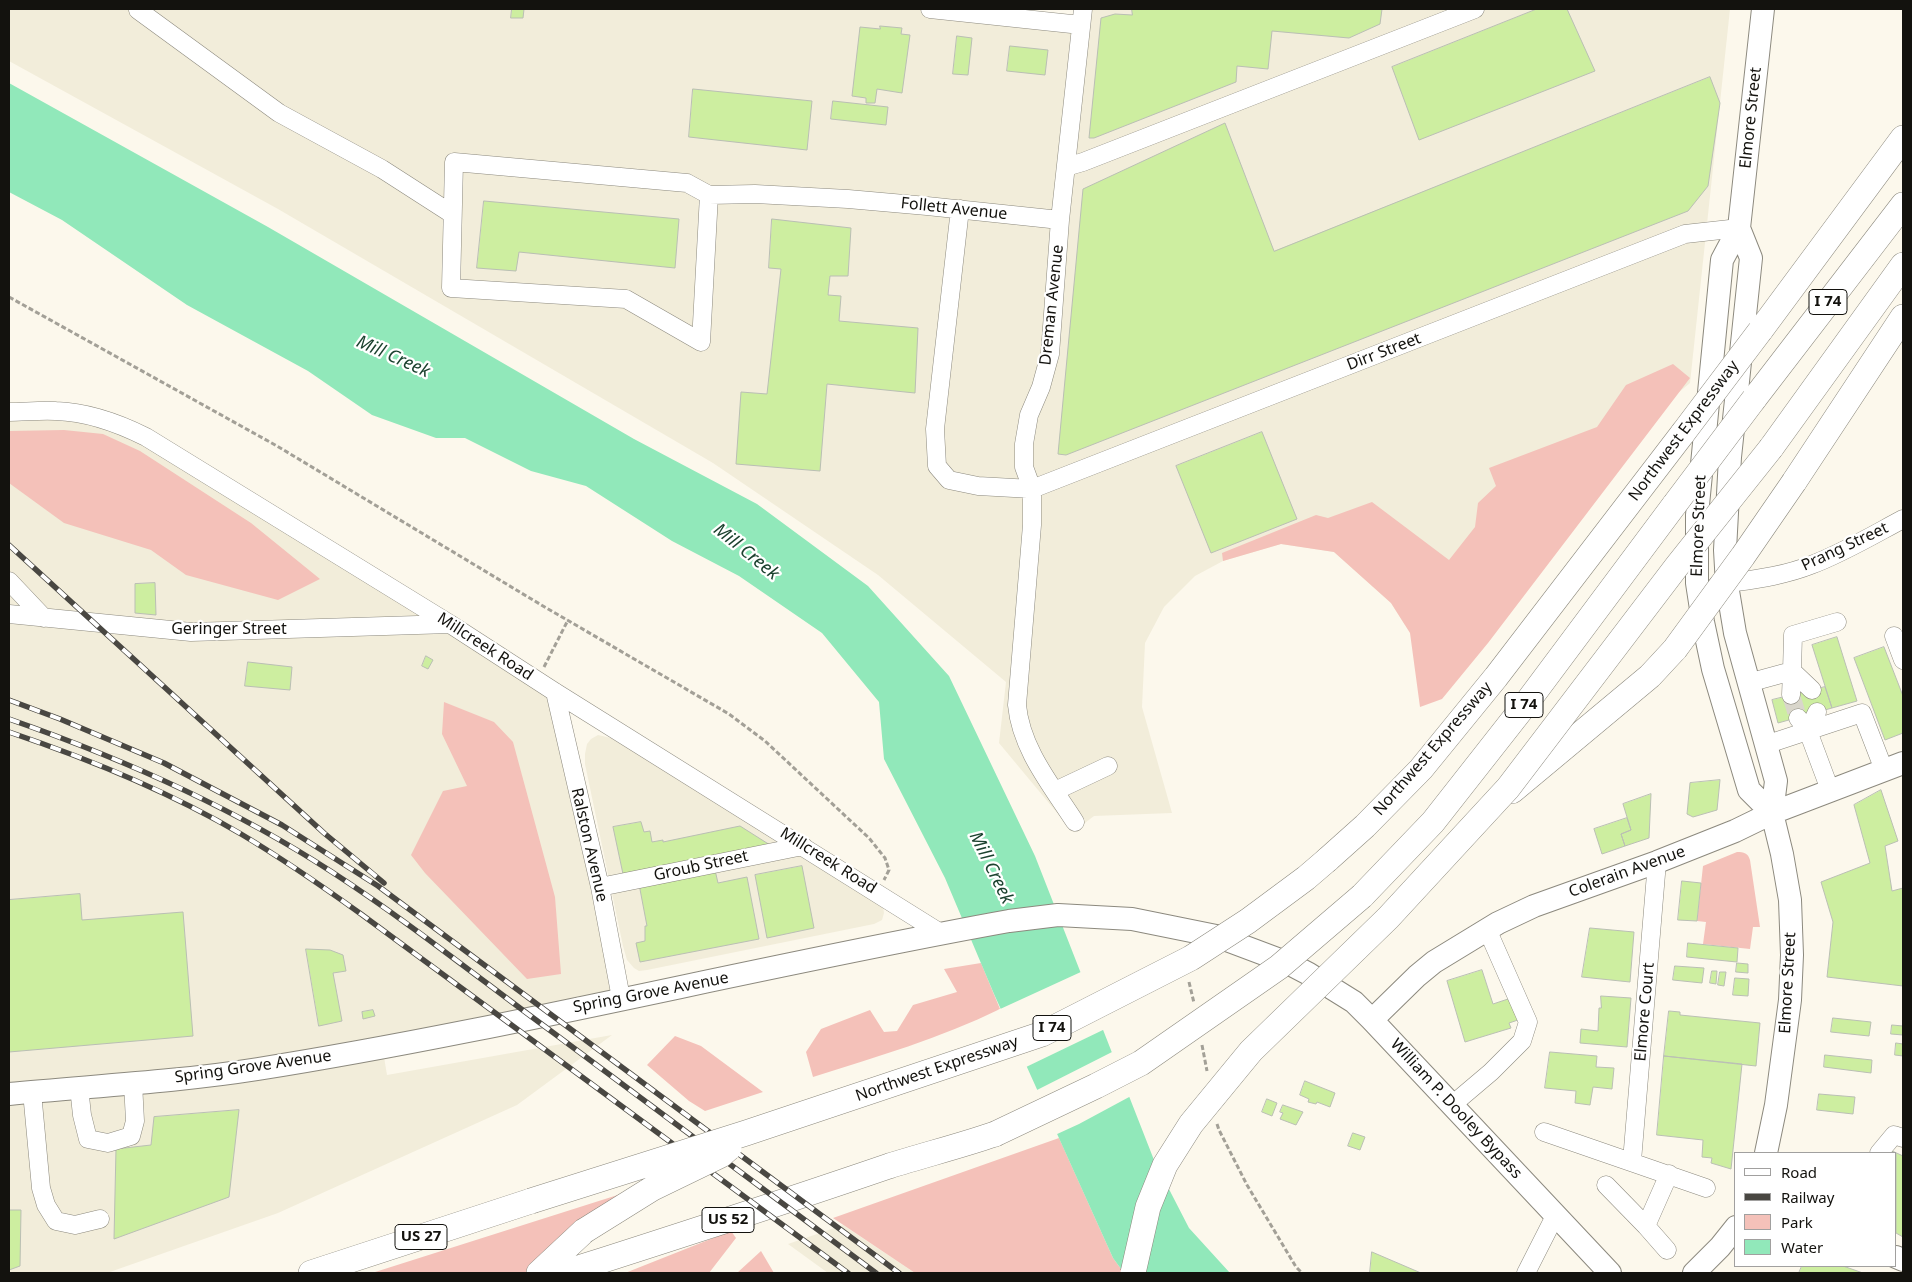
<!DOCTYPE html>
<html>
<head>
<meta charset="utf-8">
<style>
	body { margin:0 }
	#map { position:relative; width:1912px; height:1282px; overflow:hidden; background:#fcf8ec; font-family:"Noto Sans",sans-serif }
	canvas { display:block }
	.frame { position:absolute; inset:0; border:10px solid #13120e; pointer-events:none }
	.legend { position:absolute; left:1734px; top:1152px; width:162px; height:115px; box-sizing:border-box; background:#fff; border:1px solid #a1a09f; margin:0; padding:6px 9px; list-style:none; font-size:15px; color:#13120e }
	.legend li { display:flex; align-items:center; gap:10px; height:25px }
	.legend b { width:25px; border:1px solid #a1a09f }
</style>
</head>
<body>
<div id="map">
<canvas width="1912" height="1282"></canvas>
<div class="frame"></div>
<ul class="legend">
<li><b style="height:6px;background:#fff"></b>Road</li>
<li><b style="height:6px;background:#494742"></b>Railway</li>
<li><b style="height:14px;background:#f4c1b9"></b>Park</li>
<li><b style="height:14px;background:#91e8ba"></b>Water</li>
</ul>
</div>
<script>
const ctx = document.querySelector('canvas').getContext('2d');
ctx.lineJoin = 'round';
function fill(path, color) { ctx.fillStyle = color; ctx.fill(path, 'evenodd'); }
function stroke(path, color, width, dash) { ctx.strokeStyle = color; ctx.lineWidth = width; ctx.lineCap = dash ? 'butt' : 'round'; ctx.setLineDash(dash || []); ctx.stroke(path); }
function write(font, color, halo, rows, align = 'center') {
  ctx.font = font + ' "Noto Sans",sans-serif'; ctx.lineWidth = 4.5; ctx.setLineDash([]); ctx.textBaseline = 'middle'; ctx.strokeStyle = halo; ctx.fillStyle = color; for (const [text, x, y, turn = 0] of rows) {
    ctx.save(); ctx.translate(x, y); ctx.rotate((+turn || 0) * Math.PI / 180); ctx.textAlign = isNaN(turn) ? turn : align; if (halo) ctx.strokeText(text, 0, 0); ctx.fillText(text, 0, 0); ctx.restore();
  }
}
fill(new Path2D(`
	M9 9H930L1081 25 1083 9H1730L1690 383 1460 575 1405 625 1391 603 1334 552 1281 544 1223 561 1195 576 1164 607 1145 643 1142 707 1172 813 1094 816 1073 832 999 743 1006 682 878 575 713 463 278 209 9 61Z
	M9 412 102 418 555 692 621 998 384 1047 380 1033 387 1075 612 1035 517 1105 278 1213 107 1273H9Z
	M598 735 611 738 666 771 883 907 884 913 882 920 874 924 647 970 639 971 634 968 627 960 623 946 585 764V754L587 744 591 739Z
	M843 1225 915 1273H828L788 1244Z`), '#f2edda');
fill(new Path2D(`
	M1673 364 1690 378 1488 643 1442 699 1420 707 1410 633 1391 603 1334 552 1281 544 1223 561 1222 553 1316 515 1328 518 1372 502 1449 560 1475 527 1478 503 1496 486 1489 468 1597 427 1626 385Z
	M64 430 103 434 140 451 251 523 320 579 278 600 186 575 151 550 64 523 9 483V431Z
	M444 702 494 722 513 742 555 897 561 974 527 979 425 873 411 855 443 791 467 786 442 734Z
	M1737 852C1744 852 1748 853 1750 860L1760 927H1753L1750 949 1703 944 1706 922 1697 921 1703 866Z
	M981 963 1000 1009C941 1038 876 1057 813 1077L806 1052 821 1029 870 1010 884 1032 897 1031 913 1005 957 992 944 969Z
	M675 1036 701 1046 763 1092 705 1111 689 1101 647 1065Z
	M1059 1138 1113 1258 1124 1273H915L833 1218Z
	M624 1193 547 1273H372Z
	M731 1231 736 1238 709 1273H625Z
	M761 1251 774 1273H737Z`), '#f4c1b9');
fill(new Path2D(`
	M9 83 268 227 634 439 757 504 868 586 949 676 1035 856 1154 1160 1189 1228 1230 1273H1124L1113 1258 994 994 945 878 884 759 879 702 822 633 739 576 672 541 586 486 531 471 465 438H436L372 415 308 371 187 305 62 220 9 192Z`), '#91e8ba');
fill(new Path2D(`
	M1083 971 1105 1029 1024 1068 998 1010Z
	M1114 1051 1131 1096 1079 1124 1055 1135 1035 1091Z`), '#fcf8ec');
const building = new Path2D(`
	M512 9H524L523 18H511Z
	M1132 9H1382L1380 24 1349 38 1272 31 1268 69 1237 66 1236 82 1094 138H1089L1101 18 1115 14 1132 15Z
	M1537 9H1567L1595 71 1419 140 1392 67Z
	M880 26 902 28 901 34 910 35 902 93 877 89 875 103H866V98L852 96 860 27 880 29Z
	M957 36 972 38 968 75 953 74Z
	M1010 46 1048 50 1045 75 1007 71Z
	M1710 77 1720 103 1708 186 1688 211 1066 455 1058 454 1083 189 1225 123 1274 251Z
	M693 89 812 101 807 150 689 137Z
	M833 101 888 107 886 125 831 119Z
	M484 201 679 219 675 268 519 252 516 271 477 268Z
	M772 219 851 228 848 276H830L828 295 841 296 839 321 918 328 915 393 827 384 820 471 736 464 741 392 767 394 781 269 769 268Z
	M1262 432 1297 519 1211 553 1176 466Z
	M155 583 156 615 135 613V584Z
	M1837 637 1857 701 1832 708 1812 645Z
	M1884 647 1903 696V733L1885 740 1854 658Z
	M426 656 433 660 428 669 422 666Z
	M248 662 292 667 290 690 245 686Z
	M1825 687 1832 708 1778 723 1772 700Z
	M1720 780 1717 810 1693 817 1687 814 1690 783Z
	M1881 790 1898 841 1885 846 1892 891 1903 888V986L1827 977 1833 922 1821 882 1870 863 1854 805Z
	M1651 794 1649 838 1625 846 1621 834 1631 830 1623 804Z
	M1627 818 1631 830 1621 834 1625 846 1602 854 1594 829Z
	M641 822 644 832 650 831 652 842 663 840V842L740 826 770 845 651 870 650 868 623 874 613 827Z
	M802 866 814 928 767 938 755 875Z
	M715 870 718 883 747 877 759 939 640 962 636 943 645 941V926H647L639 884Z
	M1682 881 1701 883 1697 921 1678 920Z
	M80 894 82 920 183 912 193 1036 9 1052V900Z
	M1590 928 1634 932 1630 982 1582 977Z
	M1688 943 1738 948 1737 962 1687 957Z
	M306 949 330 950 343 955 346 971 333 973 342 1021 319 1026Z
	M1737 963 1748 964V973L1736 972Z
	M1675 966 1704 968 1702 983 1673 980Z
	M1482 970 1493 1004 1511 998 1518 1020 1509 1023 1511 1028 1465 1042 1447 981Z
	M1712 971H1717L1716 984 1710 983Z
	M1720 972H1726L1724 986 1718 985Z
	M1735 978 1749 979 1748 996 1733 995Z
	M1601 996 1631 998 1627 1047 1580 1043 1581 1029 1598 1031 1599 1008H1601Z
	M373 1010 375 1016 363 1019 362 1012Z
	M1669 1011 1680 1012V1015L1760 1023 1756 1066 1664 1056Z
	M1833 1018 1871 1022 1869 1036 1831 1032Z
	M1892 1025 1903 1026V1035L1891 1034Z
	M1896 1043 1903 1044V1056L1895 1055Z
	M1550 1052 1597 1056 1596 1067 1614 1068 1612 1089 1593 1087 1590 1105 1575 1103 1576 1091 1545 1088Z
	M1825 1055 1872 1060 1871 1073 1824 1067Z
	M1664 1056 1742 1064 1731 1169 1711 1163 1712 1158 1702 1157 1703 1140 1657 1135Z
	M1305 1081 1335 1093 1330 1107 1317 1102 1316 1104 1308 1102 1309 1099 1300 1095Z
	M1819 1094 1855 1097 1853 1114 1817 1110Z
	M1267 1099 1277 1103 1272 1116 1262 1112Z
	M1283 1105 1303 1112 1296 1125 1280 1119 1283 1113 1280 1112Z
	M239 1110 229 1197 114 1239 116 1149 151 1145 154 1117Z
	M1353 1133 1365 1137 1360 1150 1348 1146Z
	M1888 1149 1903 1156V1237L1896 1233V1153H1887Z
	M9 1210H21L20 1266 9 1270Z
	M1372 1252 1421 1273H1370Z
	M1802 1266H1843L1863 1273H1799Z`);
fill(building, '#cdeea0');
stroke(building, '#babfb4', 1);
stroke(new Path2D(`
	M1791 695 1798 718`), '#d9d6cb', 18, [18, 9]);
const minor = new Path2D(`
	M930 9 1081 25
	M138 10 279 113 382 169 452 214
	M1066 167 1083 162 1475 9
	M709 195 701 342 626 299 451 288 454 162 687 183 709 195 755 194 848 199 927 206 1060 220
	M960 209 935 429 937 466 949 480 978 486 1032 489 1685 234 1739 228
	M9 412C24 412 40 410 56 411 88 412 118 423 146 437L450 624 555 692 942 934
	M9 581 44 618
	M1717 585C1748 580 1781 577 1811 565 1843 553 1873 535 1903 519
	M9 614 191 632 450 624
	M1894 636 1903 660
	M1748 683 1792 671 1791 695
	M1812 690 1792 671 1793 635 1837 622
	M555 692 600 887 621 998
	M1798 718 1808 731 1830 790
	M1808 731 1817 712
	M1765 745 1862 713 1884 770
	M1055 791 1108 766
	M1075 822C1052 786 1021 749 1017 705L1032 525V489L1024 467V444L1029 415 1041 387 1050 354 1060 220 1083 9
	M600 887 803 846
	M79 1087 82 1115 88 1139 108 1143 131 1136 135 1121 133 1083
	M32 1092 41 1188 46 1205 56 1221 75 1225 100 1219
	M1452 1105 1491 1072 1522 1041 1528 1022 1487 929
	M1544 1132 1706 1188
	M1879 1153 1894 1135 1903 1138
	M1632 1161 1657 862
	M1606 1185 1646 1226
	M1667 1250 1646 1226 1669 1174
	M1526 1273 1555 1216`);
const major = new Path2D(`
	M1763 9 1739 228 1722 260 1697 515V583L1703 622 1713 669 1749 790 1772 813
	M1739 228 1751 258 1730 457 1725 550 1727 585 1735 633 1776 781 1772 813 1782 854 1790 900 1792 955 1790 1000 1776 1105 1766 1153
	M1372 1020 1417 976 1434 962 1498 923 1534 906 1657 862 1735 831 1772 813 1903 763
	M9 1094C92 1086 176 1082 258 1069 510 1029 758 966 1009 921L1058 915 1132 919 1216 936 1288 963 1309 974 1354 1002 1372 1020 1610 1273
	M1896 1257 1903 1260
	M1694 1273 1720 1247 1736 1227`);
const highway = new Path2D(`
	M1760 331 1903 138
	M1754 399 1903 205
	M1771 448 1903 265
	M1794 482 1903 317
	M1512 791 1650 676 1675 649
	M1327 860 1365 826 1421 769 1496 677 1683 433
	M1362 896 1433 822 1528 701 1675 504
	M311 1273 531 1201
	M539 1273 584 1231
	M566 1273 582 1267C685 1234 787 1201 889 1166 924 1155 960 1146 995 1134`);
stroke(minor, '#8c897e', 19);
stroke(major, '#8c897e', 24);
stroke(highway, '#8c897e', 26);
stroke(new Path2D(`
	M9 297 277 446 543 606 729 714 765 741 869 838 885 858 889 870 884 880
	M544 667 568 620
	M1189 982 1194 1003
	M1202 1045 1207 1071
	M1217 1124 1219 1130 1247 1185 1296 1267 1302 1273`), '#a3a097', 3, [5, 2.5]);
stroke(minor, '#fff', 18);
stroke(major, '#fff', 22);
stroke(highway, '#fff', 25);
const rail = new Path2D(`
	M9 545 324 833 384 883
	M9 700 60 719 164 763 282 825 378 886 899 1273
	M9 719C121 758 232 807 332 872 409 922 481 980 555 1034 662 1114 769 1193 876 1273
	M9 732C89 759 168 791 241 834 283 859 322 886 361 914L848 1273`);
stroke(rail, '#494742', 5.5);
stroke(rail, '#fff', 4, [11]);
const highwayBridge = new Path2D(`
	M1683 433 1760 331
	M1675 504 1754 399
	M1675 649 1743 556 1794 482
	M995 1134 1096 1086 1141 1063 1279 967 1362 896
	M531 1201 746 1133 1042 1034 1191 958 1248 921 1306 878 1327 860
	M584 1231 653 1188 721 1155 729 1148
	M1133 1273 1148 1207 1165 1165 1191 1124 1251 1051 1388 918 1508 788 1677 566 1771 448`);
stroke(highwayBridge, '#8c897e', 26, []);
stroke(highwayBridge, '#fff', 25);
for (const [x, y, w] of [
	[1828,302,38],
	[1524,705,38],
	[1052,1028,38],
	[728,1220,52],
	[421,1237,52]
]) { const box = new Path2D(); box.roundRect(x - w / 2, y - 12.5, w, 25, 4); ctx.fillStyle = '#fff'; ctx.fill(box); stroke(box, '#13120e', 1); }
write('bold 15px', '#13120e', null, [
	["I 74",1828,302],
	["I 74",1524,705],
	["I 74",1052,1028],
	["US 52",728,1220],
	["US 27",421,1237]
]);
write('16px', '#13120e', '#fff', [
	["Elmore Street",1751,118,-84],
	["Follett Avenue",954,209,6],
	["Dreman Avenue",1052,305,-84],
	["Dirr Street",1384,352,-21],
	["Northwest Expressway",1684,431,-53],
	["Elmore Street",1699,526,-88],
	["Prang Street",1845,547,-25],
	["Geringer Street",229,629],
	["Millcreek Road",485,647,33],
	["Northwest Expressway",1433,749,-49],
	["Ralston Avenue",589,845,77],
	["Millcreek Road",828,861,32],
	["Groub Street",701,866,-12],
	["Colerain Avenue",1627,872,-20],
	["Elmore Street",1788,983,-87],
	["Spring Grove Avenue",651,993,-11],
	["Elmore Court",1645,1012,-85],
	["Spring Grove Avenue",253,1067,-8],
	["Northwest Expressway",937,1069,-19],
	["William P. Dooley Bypass",1456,1109,47]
]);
write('italic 18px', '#1c422f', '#fff', [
	["Mill Creek",393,357,24],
	["Mill Creek",746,552,39],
	["Mill Creek",991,868,64]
]);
</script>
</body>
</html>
